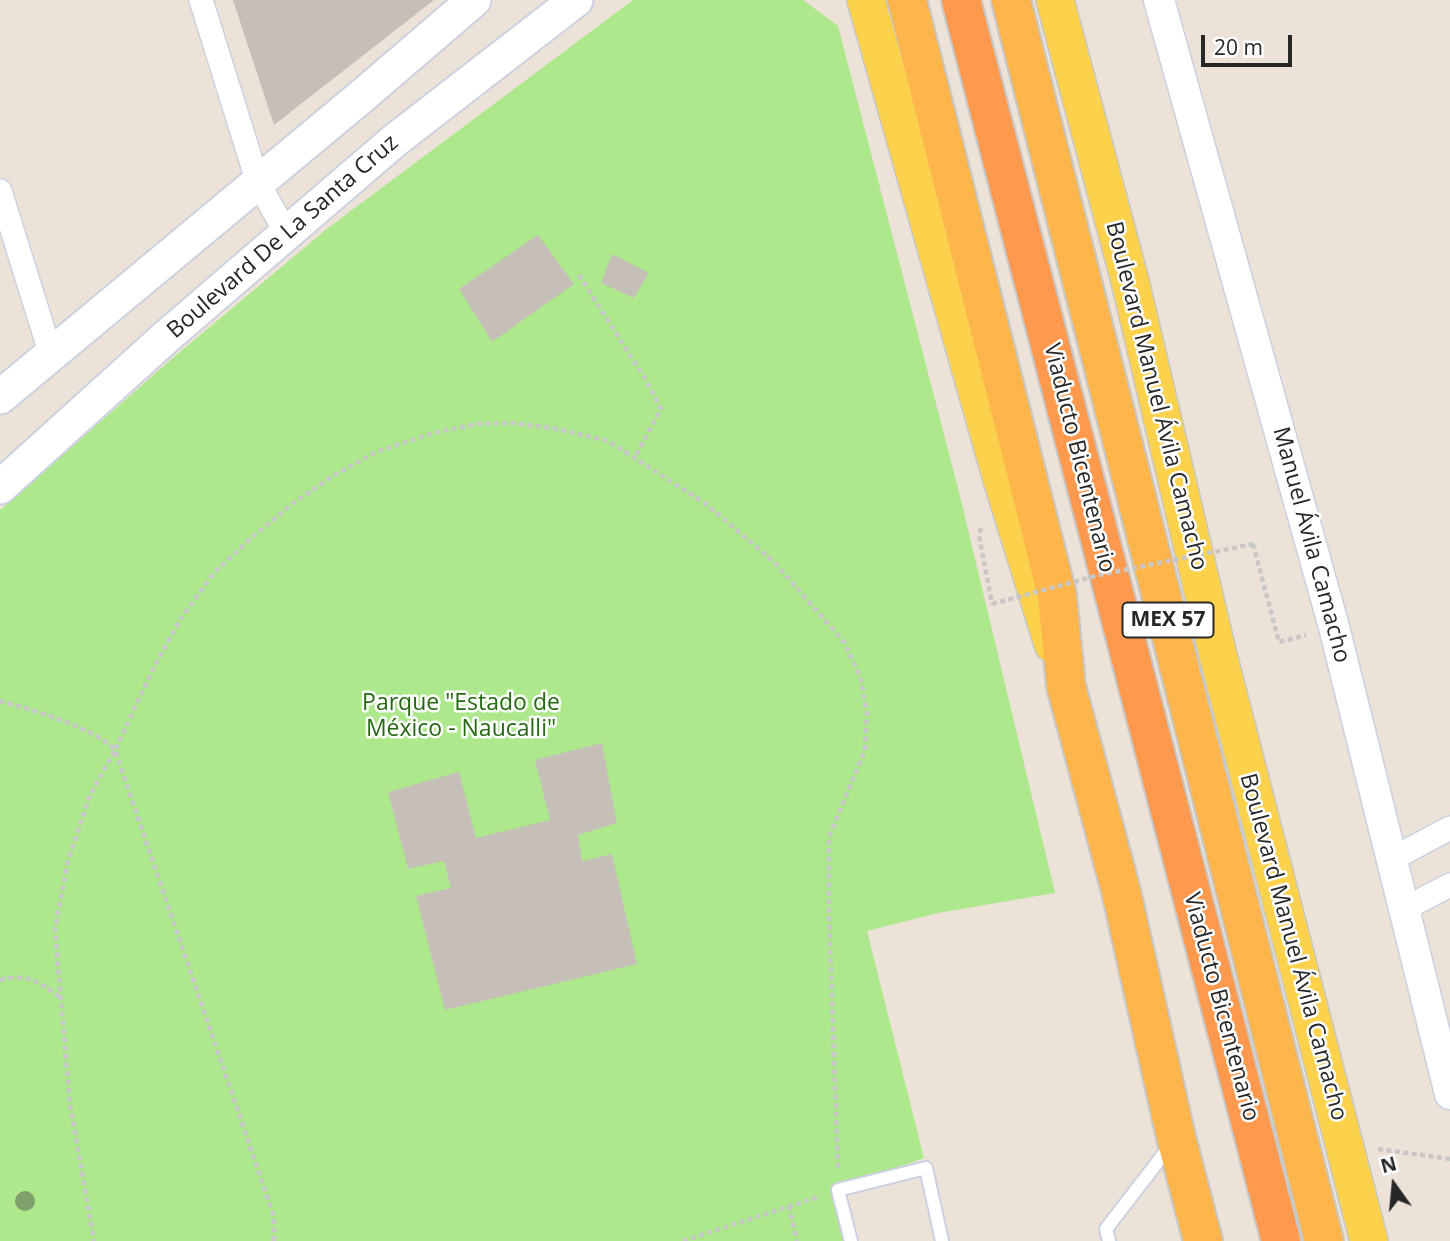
<!DOCTYPE html>
<html>
<head>
<meta charset="utf-8">
<style>
	body { margin:0 }
	#map { position:relative; width:1450px; height:1241px; overflow:hidden; background:#ece2d7; font-family:"Open Sans",sans-serif }
	canvas { display:block }
	.north { position:absolute; left:1359px; top:1150px; width:70px; height:70px; -webkit-text-stroke:5px #fff; paint-order:stroke; rotate:345deg; font-size:19px; font-weight:700; line-height:28px; text-align:center; color:#272727 }
	.north::after { content:''; display:block; margin:auto; width:24px; height:32px; background:#272727; clip-path:polygon(50% 0,100% 100%,50% 72%,0 100%) }
	.scale { position:absolute; left:1201px; top:35px; width:91px; height:32px; box-sizing:border-box; border:4px solid #272727; border-top:0; padding-left:9px; font-size:21px; line-height:24px; white-space:nowrap; color:#272727; -webkit-text-stroke:5px #fff; paint-order:stroke }
</style>
</head>
<body>
<div id="map">
<canvas width="1450" height="1241"></canvas>
<div class="north">N</div>
<div class="scale">20 m</div>
</div>
<script>
const ctx = document.querySelector('canvas').getContext('2d');
ctx.lineJoin = 'round';
function fill(path, color) { ctx.fillStyle = color; ctx.fill(path, 'evenodd'); }
function stroke(path, color, width, dash) { ctx.strokeStyle = color; ctx.lineWidth = width; ctx.lineCap = dash ? 'butt' : 'round'; ctx.setLineDash(dash || []); ctx.stroke(path); }
function write(font, color, halo, rows, align = 'center') {
  ctx.font = font + ' "Open Sans",sans-serif'; ctx.lineWidth = 5; ctx.setLineDash([]); ctx.textBaseline = 'middle'; ctx.strokeStyle = halo; ctx.fillStyle = color; for (const [text, x, y, turn = 0] of rows) {
    ctx.save(); ctx.translate(x, y); ctx.rotate((+turn || 0) * Math.PI / 180); ctx.textAlign = isNaN(turn) ? turn : align; if (halo) ctx.strokeText(text, 0, 0); ctx.fillText(text, 0, 0); ctx.restore();
  }
}
fill(new Path2D(`
	M633 0H803L838 26 960 496 1055 893 938 913 867 931 924 1158 839 1189 852 1241H0V510L174 357 328 228Z`), '#ade88d');
fill(new Path2D(`
	M233 0H434L274 125Z
	M538 235 574 284 492 342 459 289Z
	M612 254 649 273 634 298 601 283Z
	M602 743 617 823 578 835 582 861 612 854 637 964 445 1010 416 896 451 888 444 861 408 869 388 792 459 772 476 838 550 820 535 760Z`), '#c6bfb7');
const service = new Path2D(`
	M851 1241 838 1190 926 1168 942 1241
	M1109 1241 1106 1229 1170 1146`);
const minor = new Path2D(`
	M201 0 258 183 287 234
	M0 191 51 355
	M1392 859 1450 828
	M1404 909 1450 885`);
const tertiary = new Path2D(`
	M1159 0 1334 627 1450 1094`);
const secondary = new Path2D(`
	M0 397 362 96 474 0
	M0 487 166 337 394 141 576 0`);
const primary = new Path2D(`
	M866 0 1001 476 1053 644
	M1055 0 1130 281 1218 655 1369 1241`);
const trunk = new Path2D(`
	M907 0 1057 595 1066 686 1121 891 1176 1137 1203 1241
	M1011 0 1324 1241`);
const motorway = new Path2D(`
	M961 0 1281 1241`);
stroke(service, '#ccd1e2', 16);
stroke(minor, '#ccd1e2', 26);
stroke(tertiary, '#ccd1e2', 33);
stroke(secondary, '#ccd1e2', 37);
stroke(primary, '#c7c7c7', 40);
stroke(trunk, '#c7c7c7', 42);
stroke(motorway, '#c7c7c7', 42);
stroke(new Path2D(`
	M579 275 644 377 661 409 635 457
	M981 528 979 535 992 604
	M1253 544 1279 642 1306 635
	M0 701C30 709 95 728 115 750L90 795 68 861 55 929 70 1104 94 1241
	M0 980C26 973 40 982 61 998
	M1378 1149 1450 1159
	M789 1206 797 1241
	M274 1241V1217L115 750 154 667 180 620 213 574 249 540 292 504 333 476 376 452 433 433 477 424 512 423 552 428 608 441 706 504 774 562 844 642 860 676 867 713 865 750 829 837V917L838 1168
	M683 1241 821 1196`), '#c7c7c7', 4.5, [5, 3.5]);
stroke(service, '#fff', 12);
stroke(minor, '#fff', 23);
stroke(tertiary, '#fff', 30);
stroke(secondary, '#fff', 33);
stroke(primary, '#fcd14b', 37);
stroke(trunk, '#feb54c', 38);
stroke(motorway, '#ff994e', 38);
stroke(new Path2D(`
	M992 604 1099 575 1253 544`), '#c7c7c7', 4.5, [5, 3.5]);
ctx.fillStyle = '#7f9f6b';
for (const [x, y] of [
	[25,1201]
]) { ctx.beginPath(); ctx.arc(x, y, 10, 0, 2 * Math.PI); ctx.fill(); }
for (const [x, y, w] of [
	[1168,620,91]
]) { const box = new Path2D(); box.roundRect(x - w / 2, y - 17.5, w, 35, 5); ctx.fillStyle = '#fff'; ctx.fill(box); stroke(box, '#272727', 2); }
write('bold 21px', '#272727', null, [
	["MEX 57",1168,620]
]);
write('23px', '#272727', '#fff', [
	["Boulevard De La Santa Cruz",283,237,-41],
	["Boulevard Manuel Ávila Camacho",1156,396,76],
	["Viaducto Bicentenario",1079,458,76],
	["Manuel Ávila Camacho",1311,545,75],
	["Boulevard Manuel Ávila Camacho",1293,947,75],
	["Viaducto Bicentenario",1221,1007,75]
]);
write('23px', '#266913', '#fff', [
	["Parque \"Estado de",461,703],
	["México - Naucalli\"",461,729]
]);
</script>
</body>
</html>
